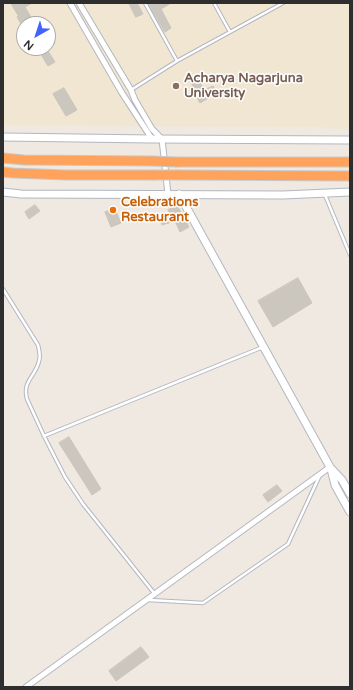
<!DOCTYPE html>
<html>
<head>
<meta charset="utf-8">
<style>
	body { margin:0 }
	#map { position:relative; width:353px; height:690px; overflow:hidden; background:#efe9e1; font-family:"Varela Round",sans-serif }
	canvas { display:block }
	.frame { position:absolute; inset:0; border:4px solid #2e2e2e; pointer-events:none }
	.north { position:absolute; left:16px; top:16px; width:40px; height:40px; box-sizing:border-box; background:#fff; border:1px solid #ababab; border-radius:50%; rotate:219deg; font-size:11px; font-weight:700; line-height:16px; text-align:center; color:#2e2e2e }
	.north::after { content:''; display:block; margin:auto; width:14px; height:18px; background:#4264fb; clip-path:polygon(50% 0,100% 100%,50% 72%,0 100%) }
</style>
</head>
<body>
<div id="map">
<canvas width="353" height="690"></canvas>
<div class="frame"></div>
<div class="north">N</div>
</div>
<script>
const ctx = document.querySelector('canvas').getContext('2d');
ctx.lineJoin = 'round';
function fill(path, color) { ctx.fillStyle = color; ctx.fill(path, 'evenodd'); }
function stroke(path, color, width, dash) { ctx.strokeStyle = color; ctx.lineWidth = width; ctx.lineCap = dash ? 'butt' : 'round'; ctx.setLineDash(dash || []); ctx.stroke(path); }
function write(font, color, halo, rows, align = 'center') {
  ctx.font = font + ' "Varela Round",sans-serif'; ctx.lineWidth = 3; ctx.setLineDash([]); ctx.textBaseline = 'middle'; ctx.strokeStyle = halo; ctx.fillStyle = color; for (const [text, x, y, turn = 0] of rows) {
    ctx.save(); ctx.translate(x, y); ctx.rotate((+turn || 0) * Math.PI / 180); ctx.textAlign = isNaN(turn) ? turn : align; if (halo) ctx.strokeText(text, 0, 0); ctx.fillText(text, 0, 0); ctx.restore();
  }
}
fill(new Path2D(`
	M3 3H350V130L321 127 118 126 3 125ZM24 24H48V48H24Z`), '#f0e6d1');
const building = new Path2D(`
	M11 3H32L25 7 35 24H21L17 17 18 16Z
	M129 3H137L143 14 136 17Z
	M148 3H171L161 9 171 28 165 32Z
	M44 48H46L55 62 48 66 39 51Z
	M196 75 204 90 213 86 217 93 200 103 191 87 193 86 189 79Z
	M64 88 77 110 66 116 53 94Z
	M35 205 40 211 29 219 25 212Z
	M177 205 189 227 180 232 175 221 162 225 160 220 171 216 168 210Z
	M115 209 121 223 111 227 105 212Z
	M298 278 312 303 273 327 258 301Z
	M69 437 101 489 92 495 59 443Z
	M277 485 282 491 268 502 263 495Z
	M141 647 149 657 116 681 109 671Z`);
fill(building, '#cbc7bf');
stroke(building, '#cbc5ba', 1);
const lane = new Path2D(`
	M145 3 177 61
	M214 3 230 32
	M131 90 177 61 283 3
	M325 195 350 255
	M3 289 38 345C39 350 41 355 39 361 36 376 22 381 27 399L44 436 65 477 83 504 154 593
	M44 436 263 347
	M149 600 203 603 288 544 320 475`);
const street = new Path2D(`
	M70 3 122 93 152 139
	M79 3 131 90 135 100 152 129 162 139 168 194
	M26 687 330 467`);
const secondary = new Path2D(`
	M3 137 152 139 350 140
	M3 192 21 194 283 195 350 192
	M179 194 330 467 342 480 350 494
	M331 469 335 485 350 512`);
const highway = new Path2D(`
	M3 158 24 160 152 161
	M177 162H350
	M3 172 13 173 66 175H153
	M177 175 350 176`);
stroke(lane, '#b4b7c1', 4.5);
stroke(street, '#b4b7c1', 7);
stroke(secondary, '#b4b7c1', 9);
stroke(highway, '#c9c9c9', 11);
stroke(lane, '#fff', 2.5);
stroke(street, '#fff', 5);
stroke(secondary, '#fff', 7);
stroke(highway, '#ffa35c', 9);
const highwayBridge = new Path2D(`
	M152 161 177 162
	M153 175H177`);
stroke(highwayBridge, '#c9c9c9', 11, []);
stroke(highwayBridge, '#ffa35c', 9);
for (const [x, y, r, color] of [
	[176,86,4,"#8d6e63"],
	[113,210,4,"#e8710a"]
]) { const dot = new Path2D(); dot.arc(x, y, r, 0, 2 * Math.PI); ctx.fillStyle = color; ctx.fill(dot); stroke(dot, '#fff', 1.5); }
write('bold 13px', '#785e54', '#fff', [
	["Acharya Nagarjuna",184,79],
	["University",184,94]
], 'left');
write('bold 13px', '#c56008', '#fff', [
	["Celebrations",121,203],
	["Restaurant",121,218]
], 'left');
</script>
</body>
</html>
